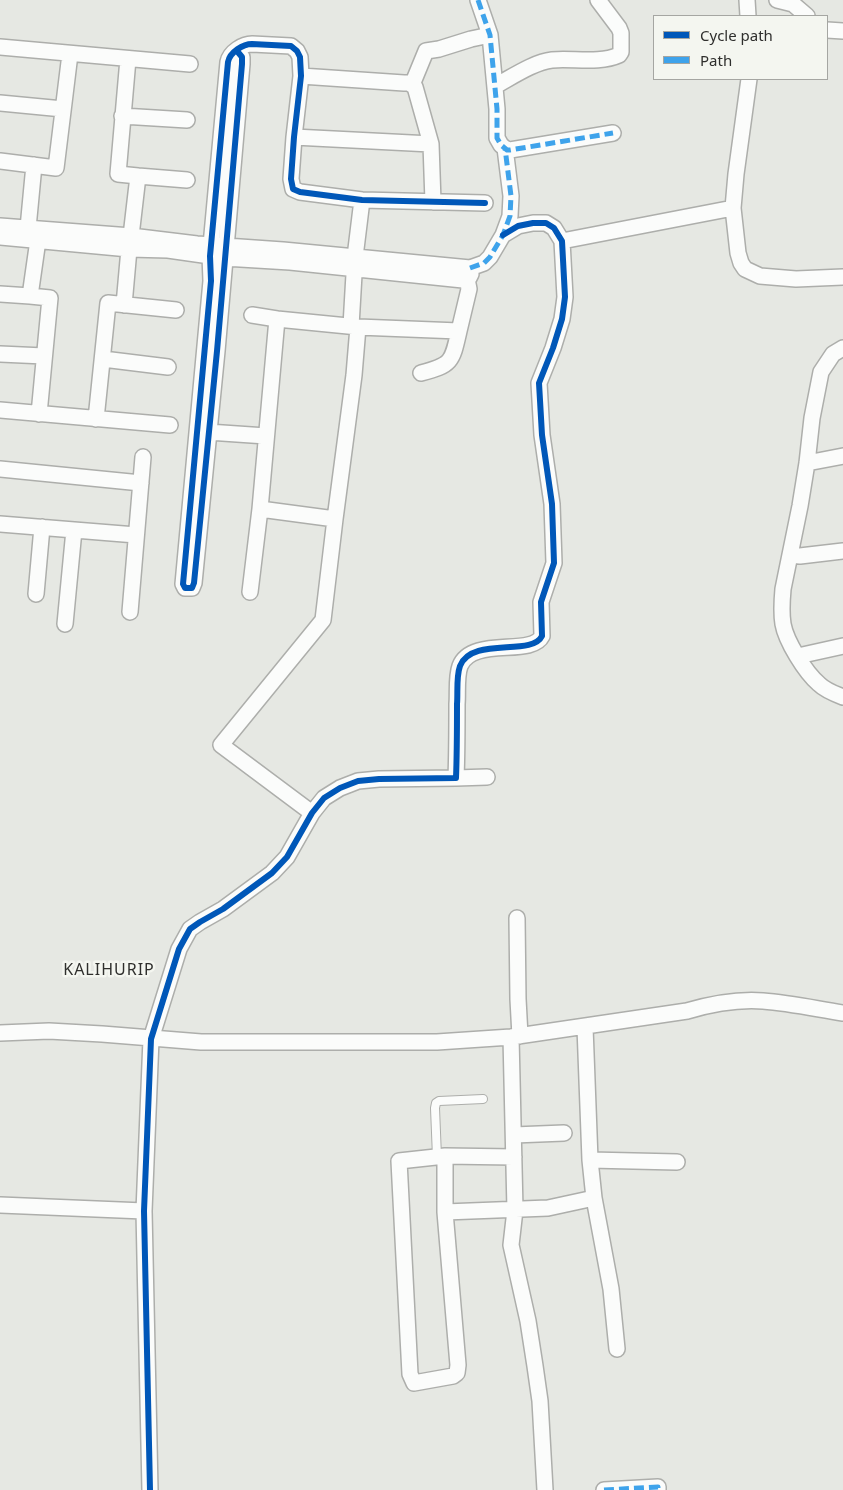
<!DOCTYPE html>
<html>
<head>
<meta charset="utf-8">
<style>
	body { margin:0 }
	#map { position:relative; width:843px; height:1490px; overflow:hidden; background:#e6e8e3; font-family:"Noto Sans",sans-serif }
	canvas { display:block }
	.legend { position:absolute; left:653px; top:15px; width:175px; height:65px; box-sizing:border-box; background:#f4f6f0; border:1px solid #a5a6a2; margin:0; padding:6px 9px; list-style:none; font-size:15px; color:#2f2f2d }
	.legend li { display:flex; align-items:center; gap:10px; height:25px }
	.legend b { width:25px; border:1px solid #a5a6a2 }
</style>
</head>
<body>
<div id="map">
<canvas width="843" height="1490"></canvas>
<ul class="legend">
<li><b style="height:6px;background:#0057b8"></b>Cycle path</li>
<li><b style="height:6px;background:#3ea3eb"></b>Path</li>
</ul>
</div>
<script>
const ctx = document.querySelector('canvas').getContext('2d');
ctx.lineJoin = 'round';
function stroke(path, color, width, dash) { ctx.strokeStyle = color; ctx.lineWidth = width; ctx.lineCap = dash ? 'butt' : 'round'; ctx.setLineDash(dash || []); ctx.stroke(path); }
function write(font, color, halo, rows, align = 'center') {
  ctx.font = font + ' "Noto Sans",sans-serif'; ctx.lineWidth = 5; ctx.setLineDash([]); ctx.textBaseline = 'middle'; ctx.strokeStyle = halo; ctx.fillStyle = color; for (const [text, x, y, turn = 0] of rows) {
    ctx.save(); ctx.translate(x, y); ctx.rotate((+turn || 0) * Math.PI / 180); ctx.textAlign = isNaN(turn) ? turn : align; if (halo) ctx.strokeText(text, 0, 0); ctx.fillText(text, 0, 0); ctx.restore();
  }
}
const service = new Path2D(`
	M437 1157 435 1108 436 1103 439 1101 483 1099`);
const minor = new Path2D(`
	M478 0 490 35 497 109V138L501 145 507 150H510L613 133
	M747 0 748 16
	M777 0 793 4 807 16
	M827 30 843 31
	M0 47 190 64
	M237 51 242 57V64L217 351 194 583 192 588H185L183 584 211 281 210 256 228 62C230 52 243 44 252 44L291 46 297 51 300 57 301 76 294 137 291 179 293 189 300 192 362 200 485 203
	M128 59 118 174 138 176 131 236
	M301 76 404 83H409L415 87 431 144 433 202
	M749 79 736 174 733 208 738 253 741 263 745 269 760 276 796 279 843 277
	M412 85 426 51 439 49 471 39 490 35
	M495 86C512 77 534 62 552 60 573 58 599 64 619 55L621 52V33L619 28 598 0
	M0 103 63 109
	M122 116 187 120
	M294 137 431 144
	M0 161 56 168 70 54
	M138 176 187 180
	M0 226 131 236 197 244 283 250 470 268 471 274 469 278 463 280 290 262 224 258 168 250 129 249 0 237
	M28 228 34 165
	M38 240 30 296 50 298 39 414
	M562 241 733 208
	M470 268 484 263 490 257 503 235 510 216 511 196 505 148
	M0 294 30 296
	M124 305 129 249
	M252 315 277 319
	M351 326 355 257 362 200
	M459 331 469 289 467 279
	M843 348 833 354 821 372 812 418 807 463 800 506 783 589C782 600 781 612 783 624 786 641 805 672 819 684 825 690 835 694 843 697
	M0 354 44 356
	M103 359 168 367
	M0 410 170 425
	M96 419 108 303 176 310
	M208 432 266 436
	M807 463 843 456
	M0 469 141 483
	M260 509 335 519 354 375 358 327
	M0 524 136 535
	M790 555 800 556 843 551
	M250 592 260 509 277 319 358 327 459 331C452 362 452 365 421 373
	M36 594 42 527
	M130 612 143 457
	M65 624 74 530
	M798 656 843 646
	M456 778 487 777
	M312 813 221 745 323 620 335 519
	M517 918 518 999 520 1036
	M585 1027 590 1160 594 1198 611 1289 617 1349
	M0 1033 49 1031 102 1034 201 1042H437L511 1037 687 1011C711 1004 738 999 763 1001 790 1003 817 1009 843 1013
	M511 1037 515 1210 511 1245 528 1321 535 1366 540 1401 545 1490
	M514 1135 564 1133
	M445 1156V1212L458 1365 457 1373 453 1376 414 1383 410 1374 399 1161 445 1156 514 1157
	M590 1160 677 1162
	M0 1205 144 1211
	M445 1212 548 1208 594 1198
	M150 1490 144 1211 151 1039 179 949 190 929 200 922 223 909 272 873 287 857 312 813 324 798 340 788 358 781 379 779 456 778C457 753 457 729 457 704 458 693 456 677 460 666 472 636 532 657 542 636L541 602 554 563 552 504 542 435 539 383 553 348 562 319 565 297 562 241 554 228 546 223H533L518 226 503 235
	M604 1490 658 1487V1490`);
stroke(service, '#adaeab', 10);
stroke(minor, '#adaeab', 18);
stroke(service, '#fbfcfb', 8);
stroke(minor, '#fbfcfb', 15);
stroke(new Path2D(`
	M478 0 490 35 497 109V138L501 145 507 150H510L613 133
	M470 268 484 263 490 257 503 235 510 216 511 196 505 148
	M604 1490 658 1487V1490`), '#3ea3eb', 5, [10, 5]);
stroke(new Path2D(`
	M237 51 242 57V64L217 351 194 583 192 588H185L183 584 211 281 210 256 228 62C230 52 243 44 252 44L291 46 297 51 300 57 301 76 294 137 291 179 293 189 300 192 362 200 485 203
	M150 1490 144 1211 151 1039 179 949 190 929 200 922 223 909 272 873 287 857 312 813 324 798 340 788 358 781 379 779 456 778C457 753 457 729 457 704 458 693 456 677 460 666 472 636 532 657 542 636L541 602 554 563 552 504 542 435 539 383 553 348 562 319 565 297 562 241 554 228 546 223H533L518 226 503 235`), '#0057b8', 6);
ctx.letterSpacing = '1px';
write('16px', '#2f2f2d', '#f4f6f0', [
	["KALIHURIP",109,970]
]);
ctx.letterSpacing = '0px';
</script>
</body>
</html>
